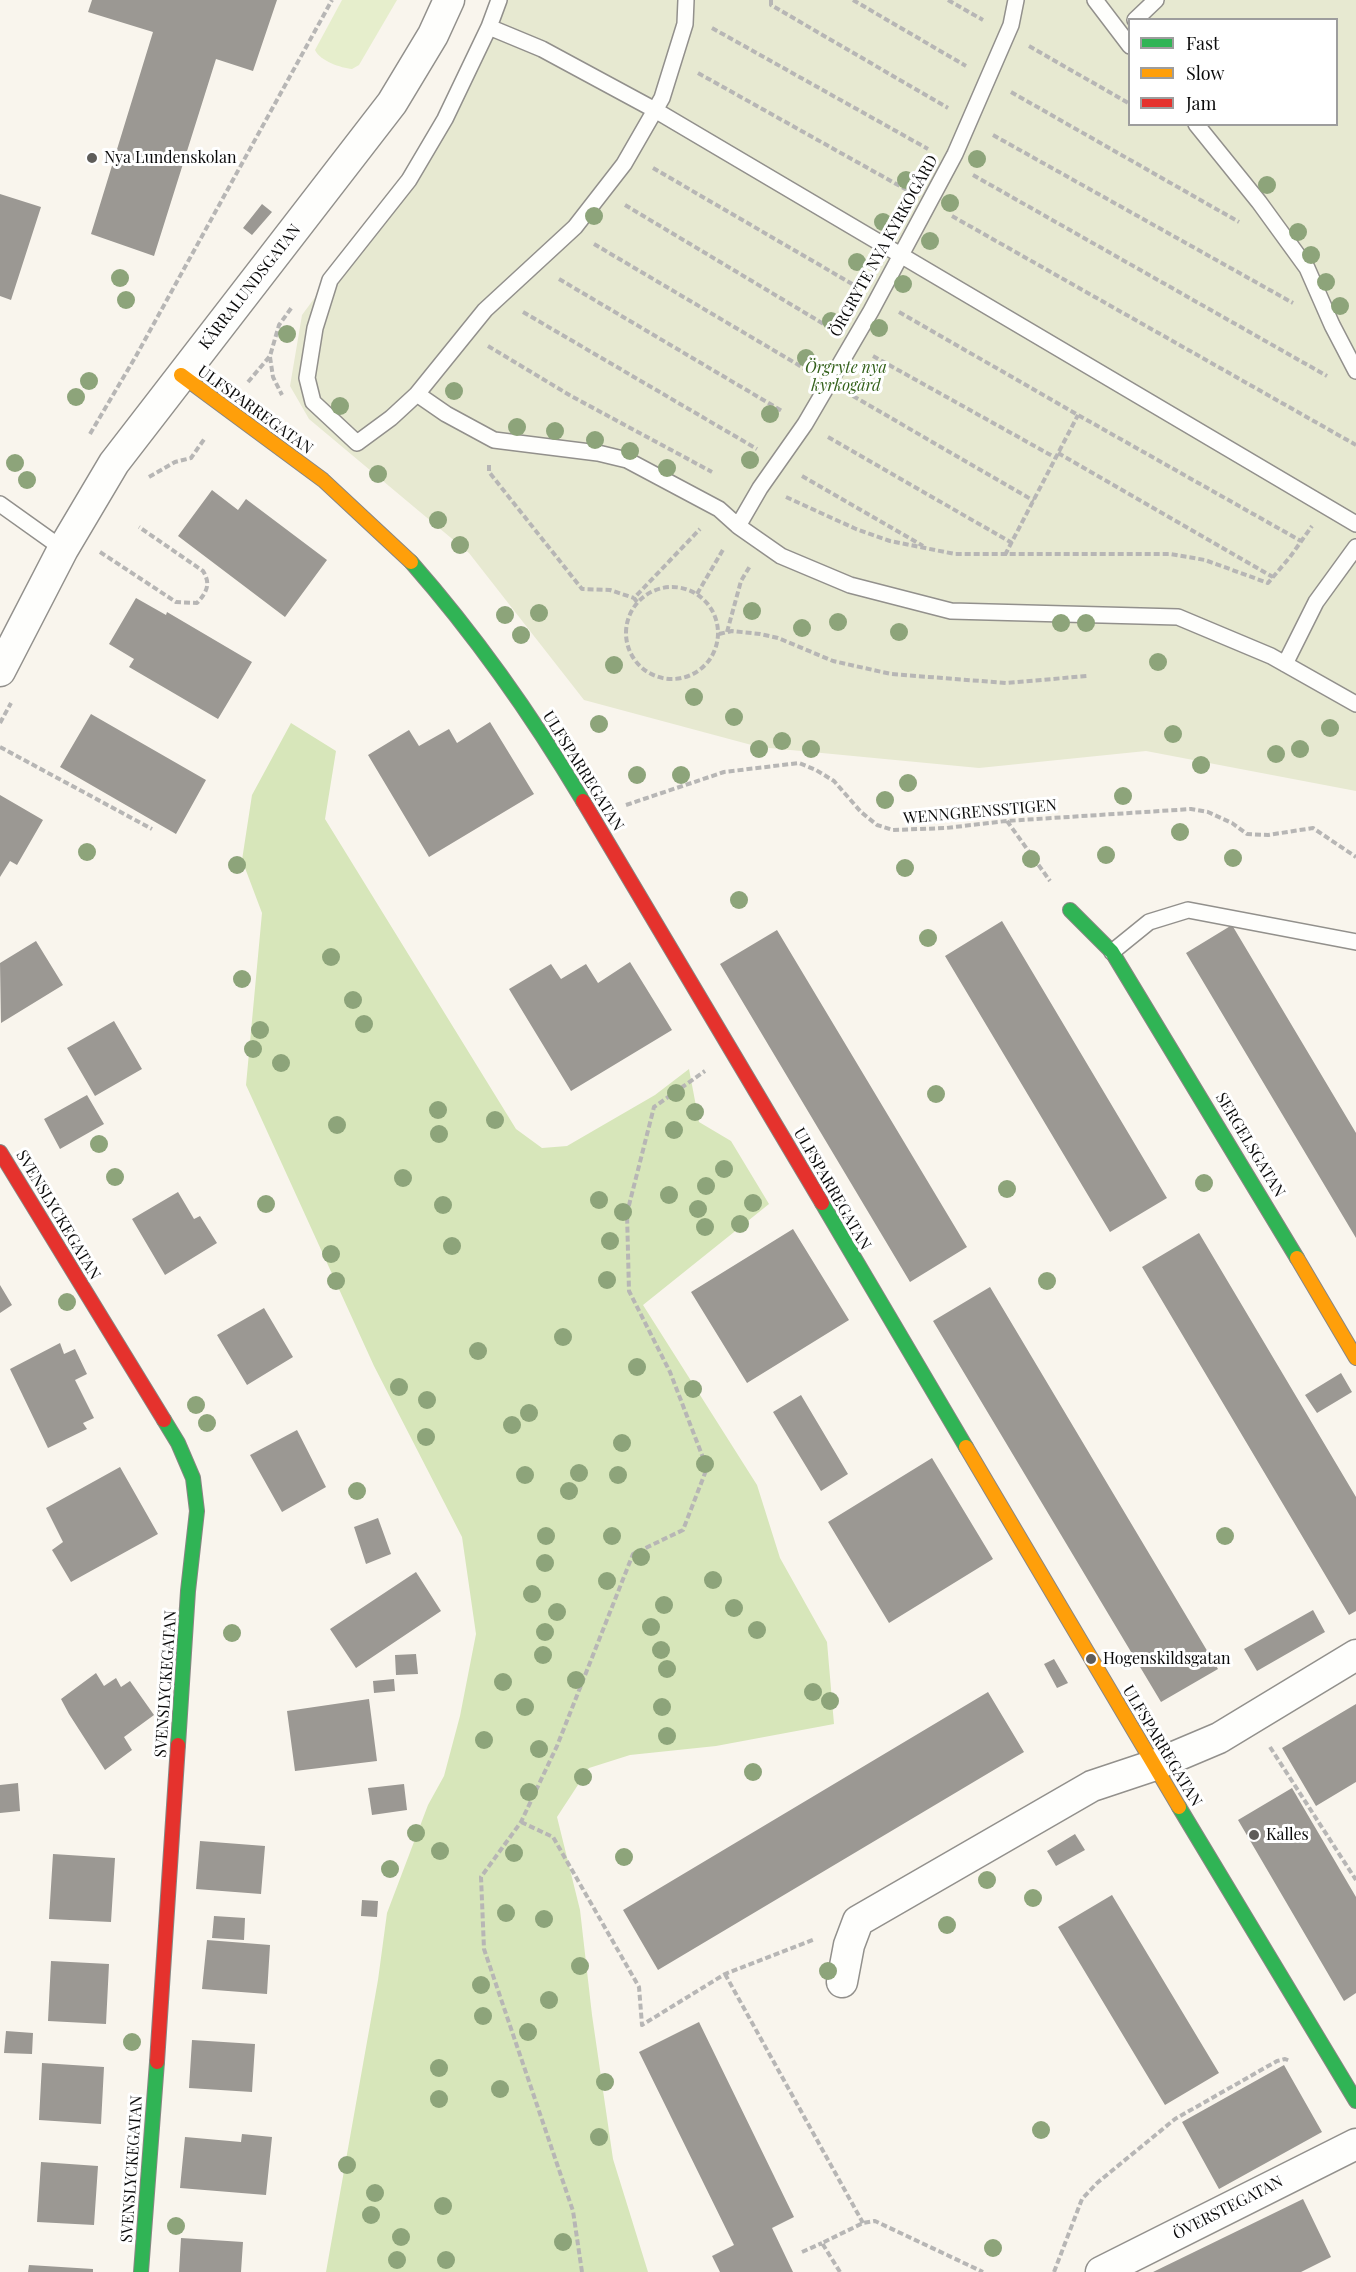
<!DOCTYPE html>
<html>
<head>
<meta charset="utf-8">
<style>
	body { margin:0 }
	#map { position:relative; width:1356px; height:2272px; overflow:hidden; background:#f9f5ed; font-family:"Playfair Display",serif }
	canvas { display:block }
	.legend { position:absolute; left:1128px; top:18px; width:210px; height:108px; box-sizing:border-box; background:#fff; border:2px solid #9d9d9d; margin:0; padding:8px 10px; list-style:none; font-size:18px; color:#0a0a0a }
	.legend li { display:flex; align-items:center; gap:12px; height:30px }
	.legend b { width:30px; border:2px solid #9d9d9d }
</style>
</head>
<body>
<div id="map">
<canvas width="1356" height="2272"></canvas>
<ul class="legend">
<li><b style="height:8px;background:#30b455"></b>Fast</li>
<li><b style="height:8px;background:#ff9f0a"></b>Slow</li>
<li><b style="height:8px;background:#e5322d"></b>Jam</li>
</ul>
</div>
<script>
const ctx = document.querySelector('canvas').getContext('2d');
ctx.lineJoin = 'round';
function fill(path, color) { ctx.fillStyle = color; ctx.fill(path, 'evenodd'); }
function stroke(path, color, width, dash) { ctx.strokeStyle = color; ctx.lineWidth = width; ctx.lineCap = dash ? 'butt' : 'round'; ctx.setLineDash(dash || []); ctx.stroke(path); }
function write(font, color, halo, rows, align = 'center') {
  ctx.font = font + ' "Playfair Display",serif'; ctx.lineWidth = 6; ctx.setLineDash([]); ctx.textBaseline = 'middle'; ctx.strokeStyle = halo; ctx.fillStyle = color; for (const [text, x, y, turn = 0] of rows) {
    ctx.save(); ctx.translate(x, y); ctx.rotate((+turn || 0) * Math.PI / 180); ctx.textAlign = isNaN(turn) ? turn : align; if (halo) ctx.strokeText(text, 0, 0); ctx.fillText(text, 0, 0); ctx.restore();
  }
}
fill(new Path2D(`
	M342 0H397L359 65 352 69C341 68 320 61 315 50Z`), '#e6eecc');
fill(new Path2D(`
	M291 723 336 751 325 819 516 1129 542 1148 567 1146 655 1095 689 1069 699 1122 731 1141 769 1204 643 1305 757 1485 780 1558 827 1642 834 1724 716 1746 630 1755 589 1768 557 1817 580 1910 592 2015 613 2159 648 2272H326L378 1980 387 1913 428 1805 444 1776 460 1716 476 1634 462 1537 374 1366 246 1085 262 913 242 860 252 795Z`), '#d7e6ba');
fill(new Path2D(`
	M495 0H1356V791L1146 751 979 768 759 747 584 700 469 553 309 419 290 386 302 315 397 186 473 58ZM1130 20H1336V124H1130Z`), '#e7e9d1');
fill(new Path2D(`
	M92 0H277L253 71 216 59 154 256 91 234 153 32 88 12Z
	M0 194 41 207 11 300 0 296Z
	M262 204 272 212 252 235 243 228Z
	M212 490 238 510 246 499 327 560 285 617 178 536Z
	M136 598 166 615 167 612 252 662 218 719 129 667 134 659 109 644Z
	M91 714 206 780 176 834 60 767Z
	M490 722 534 794 429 857 368 755 409 730 419 746 449 729 457 743Z
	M0 795 43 820 17 865 10 861 0 877Z
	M1002 921 1167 1198 1110 1232 945 956Z
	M1232 925 1356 1133V1238L1186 953Z
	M777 930 967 1247 910 1282 720 964Z
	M36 941 63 985 1 1023 0 963Z
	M630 962 672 1030 571 1091 509 989 551 964 561 979 586 964 598 983Z
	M114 1021 142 1069 95 1096 67 1048Z
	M87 1095 104 1124 60 1149 44 1119Z
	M178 1192 194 1219 200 1216 217 1243 165 1275 132 1219Z
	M793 1229 849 1320 747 1383 691 1292Z
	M1199 1233 1356 1497V1611L1349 1615 1142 1267Z
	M0 1285 12 1305 0 1313Z
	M990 1287 1218 1669 1161 1702 933 1321Z
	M264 1308 293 1357 247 1385 217 1335Z
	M60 1343 64 1354 75 1349 87 1374 75 1380 94 1418 83 1423 87 1429 48 1448 10 1369Z
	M1341 1373 1352 1392 1317 1413 1305 1395Z
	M801 1395 848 1474 821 1491 773 1412Z
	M297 1430 326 1487 282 1512 250 1455Z
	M932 1458 993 1559 889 1623 828 1522Z
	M120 1467 158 1534 71 1582 52 1550 63 1542 46 1508Z
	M378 1518 391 1554 366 1564 354 1527Z
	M416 1572 441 1611 356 1668 330 1629Z
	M1313 1610 1325 1632 1257 1671 1244 1649Z
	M416 1654 418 1674 396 1675 395 1655Z
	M1054 1659 1068 1683 1057 1688 1044 1664Z
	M96 1673 104 1686 116 1678 121 1687 130 1681 154 1715 124 1737 132 1750 105 1770 69 1714 61 1699Z
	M394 1679 395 1691 374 1693 373 1681Z
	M988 1692 1024 1752 658 1970 623 1910Z
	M369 1699 377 1761 295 1771 287 1711Z
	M1356 1704V1782L1316 1806 1282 1748Z
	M18 1783 20 1811 0 1813V1785Z
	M404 1784 407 1810 372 1815 368 1788Z
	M1292 1788 1356 1897V1993L1344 2001 1238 1820Z
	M1075 1834 1085 1850 1056 1866 1047 1851Z
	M200 1841 265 1846 261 1894 196 1889Z
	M53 1854 115 1858 111 1922 49 1919Z
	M1112 1895 1219 2073 1165 2105 1058 1927Z
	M362 1900 378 1901 377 1917 361 1916Z
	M214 1916 245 1918 244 1940 212 1938Z
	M207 1940 270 1945 267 1994 202 1989Z
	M51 1961 109 1964 106 2024 48 2021Z
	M699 2022 794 2217 772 2228 793 2272H720L712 2256 734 2245 639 2052Z
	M6 2031 33 2033 32 2054 4 2053Z
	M192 2040 255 2044 252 2092 189 2088Z
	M42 2063 104 2067 101 2124 39 2120Z
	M1284 2065 1322 2132 1219 2189 1182 2122Z
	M242 2134 272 2137 266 2195 180 2188 185 2137 241 2142Z
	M41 2162 98 2166 94 2225 37 2222Z
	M1303 2199 1331 2257 1301 2272H1153Z
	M181 2238 243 2242 241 2272H179Z
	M29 2265 93 2269V2272H28Z`), '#9b9893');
const lane = new Path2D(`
	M686 0 685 24 662 98 624 164 575 227 485 310 417 394 446 414 494 440 598 453 627 460 719 509 738 526 781 556 850 585 951 611 1178 617 1271 656 1356 704
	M1095 0 1130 46
	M1135 20 1156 0
	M489 27 542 49 655 110 1356 524
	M1196 124 1259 202 1307 268 1332 325 1356 371
	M417 394 391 418 357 443 313 402 307 378 315 328 330 280 409 180 445 119 489 27 499 0
	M0 504 63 549
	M738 526 760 488 805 424 871 311 955 154 1011 25 1016 0
	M1285 664 1316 602 1356 547
	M1112 952 1149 922 1188 910 1356 942`);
const street = new Path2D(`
	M0 671 63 549 114 463 392 103 433 35 449 0
	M842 1982 849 1945 858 1921 1092 1786 1155 1765 1219 1738 1356 1655
	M1101 2272 1356 2144`);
const fast = new Path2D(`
	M411 562C476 636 533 717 583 801
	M1070 910 1112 952 1297 1258
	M822 1203 966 1447
	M164 1420 178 1443 193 1478 197 1511 188 1591 178 1745
	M1179 1807 1356 2101
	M141 2272 157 2062`);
const slow = new Path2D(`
	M181 375 323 480 411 562
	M1297 1258 1356 1358
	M966 1447 1179 1807`);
const jam = new Path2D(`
	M583 801 822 1203
	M0 1152 164 1420
	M157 2062 178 1745`);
stroke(lane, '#92908c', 18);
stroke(street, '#92908c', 33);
stroke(fast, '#888683', 16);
stroke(slow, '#888683', 16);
stroke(jam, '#888683', 16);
stroke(new Path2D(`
	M771 0V5L948 108
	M853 0 966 66
	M948 0 983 20
	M712 28 928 149
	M1029 46 1130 104
	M698 73 907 190
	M1011 92 1239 222
	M993 135 1293 303
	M653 168 854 285
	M973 175 1327 376
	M625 205 832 329
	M952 216 1356 445
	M594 244 807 370
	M559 279 782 411
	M523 312 757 449
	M899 312 1078 415 1301 541
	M488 346 571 396 712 472
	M873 356 1056 458
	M270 357 273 377 282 395
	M248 382 270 356 279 325 292 307
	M853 396 1034 501
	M90 434 136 356 332 0
	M828 437 1012 543
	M1058 453 1273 577
	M489 465V472L582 589 610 590 634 598
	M802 476 923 546
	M149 477 175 462 191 458 205 438
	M786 497 856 529 890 541 955 554H1170L1205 560 1268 583 1290 557 1312 526
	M100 552 176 602 197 603C207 592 211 584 203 571L139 527
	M1005 555 1078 415
	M626 633a46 46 0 1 1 92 0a46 46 0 1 1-92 0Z
	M697 594 724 548
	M637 602 634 598 700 529
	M727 632 741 581 750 566
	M719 634 732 631 760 634 778 638 833 661 891 674 1006 683 1087 676
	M0 723 11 703
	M0 747 152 829
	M626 805 724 772 799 763 816 770 834 781 861 812 877 825 893 830 946 828 1006 821 1191 809 1208 812 1232 823 1247 834 1268 835 1313 828 1356 857
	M1007 821 1050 881
	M1270 1747 1356 1880
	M521 1822 553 1837 639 1987 642 2025 725 1974 815 1939
	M725 1974 863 2223
	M802 2252 822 2243
	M582 2272 573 2211 484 1949 481 1877 521 1822 557 1746 633 1554 683 1530 707 1468 670 1372 629 1291 627 1213 654 1107 705 1071
	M840 2272 822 2243 863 2223 875 2221 983 2272
	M1054 2272 1082 2199 1097 2183 1175 2119 1277 2061 1285 2059 1290 2061`), '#b7b6b5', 4, [6, 3]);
stroke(lane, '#fefefc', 15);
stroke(street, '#fefefc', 30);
stroke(fast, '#30b455', 14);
stroke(slow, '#ff9f0a', 14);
stroke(jam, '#e5322d', 14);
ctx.fillStyle = '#8da47a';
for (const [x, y] of [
	[977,159],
	[906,180],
	[1267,185],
	[950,203],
	[594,216],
	[883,222],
	[1298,232],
	[930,241],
	[1311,255],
	[857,262],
	[120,278],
	[1326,282],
	[903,284],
	[126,300],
	[1340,306],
	[831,321],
	[879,328],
	[287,334],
	[806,358],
	[89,381],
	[454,391],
	[76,397],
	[340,406],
	[770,414],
	[517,427],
	[555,431],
	[595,440],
	[630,451],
	[750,460],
	[15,463],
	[667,468],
	[378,474],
	[27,480],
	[438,520],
	[460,545],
	[752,611],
	[539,613],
	[505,615],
	[838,622],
	[1061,623],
	[1086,623],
	[802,628],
	[899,632],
	[521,635],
	[1158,662],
	[614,665],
	[694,697],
	[734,717],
	[599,724],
	[1330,728],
	[1173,734],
	[782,741],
	[759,749],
	[811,749],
	[1300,749],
	[1276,754],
	[1201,765],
	[637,775],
	[681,775],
	[908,783],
	[1123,796],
	[885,800],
	[1180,832],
	[87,852],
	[1106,855],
	[1233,858],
	[1031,859],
	[237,865],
	[905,868],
	[739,900],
	[928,938],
	[331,957],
	[242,979],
	[353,1000],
	[364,1024],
	[260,1030],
	[253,1049],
	[281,1063],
	[676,1093],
	[936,1094],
	[438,1110],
	[695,1112],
	[495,1120],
	[337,1125],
	[674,1130],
	[439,1134],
	[99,1144],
	[724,1169],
	[115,1177],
	[403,1178],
	[1204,1183],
	[706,1186],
	[1007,1189],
	[669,1195],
	[599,1200],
	[753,1203],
	[266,1204],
	[443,1205],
	[698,1209],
	[623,1212],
	[740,1224],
	[705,1227],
	[610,1241],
	[452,1246],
	[331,1254],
	[607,1280],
	[336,1281],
	[1047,1281],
	[67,1302],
	[563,1337],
	[478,1351],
	[637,1367],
	[399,1387],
	[693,1389],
	[427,1400],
	[196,1405],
	[529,1413],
	[207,1423],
	[512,1425],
	[426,1437],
	[622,1443],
	[705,1464],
	[579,1473],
	[525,1475],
	[618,1475],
	[357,1491],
	[569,1491],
	[546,1536],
	[612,1536],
	[1225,1536],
	[641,1557],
	[545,1563],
	[713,1580],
	[607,1581],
	[532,1594],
	[664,1605],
	[734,1608],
	[557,1612],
	[651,1627],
	[757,1630],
	[545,1632],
	[232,1633],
	[661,1650],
	[543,1655],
	[667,1669],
	[576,1680],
	[503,1682],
	[813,1692],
	[830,1701],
	[525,1707],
	[662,1707],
	[667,1736],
	[484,1740],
	[539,1749],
	[753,1772],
	[583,1777],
	[529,1792],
	[416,1833],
	[440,1851],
	[514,1853],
	[624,1857],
	[390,1869],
	[987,1880],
	[1033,1898],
	[506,1913],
	[544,1919],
	[947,1925],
	[580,1966],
	[828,1971],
	[481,1985],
	[549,2000],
	[483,2016],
	[528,2032],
	[132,2042],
	[439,2068],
	[605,2082],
	[500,2089],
	[439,2099],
	[1041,2130],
	[599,2137],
	[347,2165],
	[375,2193],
	[443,2206],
	[371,2215],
	[176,2226],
	[401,2237],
	[563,2242],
	[993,2248],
	[397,2260],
	[446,2260]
]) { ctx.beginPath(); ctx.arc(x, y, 9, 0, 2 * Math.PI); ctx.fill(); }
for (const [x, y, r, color] of [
	[92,158,6,"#5e5c59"],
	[1091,1659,6,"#5e5c59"],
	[1254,1835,6,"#5e5c59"]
]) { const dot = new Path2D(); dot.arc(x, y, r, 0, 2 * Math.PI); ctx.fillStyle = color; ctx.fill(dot); stroke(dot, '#fff', 2); }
write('16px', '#0a0a0a', '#fff', [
	["Nya Lundenskolan",104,158],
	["Hogenskildsgatan",1103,1659],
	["Kalles",1266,1835]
], 'left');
write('16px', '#0a0a0a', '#fff', [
	["ÖRGRYTE NYA KYRKOGÅRD",884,246,-61],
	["KÄRRALUNDSGATAN",250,287,-52],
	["ULFSPARREGATAN",255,410,36],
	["ULFSPARREGATAN",583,771,58],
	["WENNGRENSSTIGEN",980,812,-5],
	["SERGELSGATAN",1250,1145,59],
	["ULFSPARREGATAN",832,1189,60],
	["SVENSLYCKEGATAN",58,1215,59],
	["SVENSLYCKEGATAN",166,1684,-86],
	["ULFSPARREGATAN",1162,1746,59],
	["SVENSLYCKEGATAN",132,2169,-86],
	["ÖVERSTEGATAN",1228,2208,-27]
]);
write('italic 16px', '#34611b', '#fff', [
	["Örgryte nya",846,368],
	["kyrkogård",846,386]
]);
</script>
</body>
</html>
